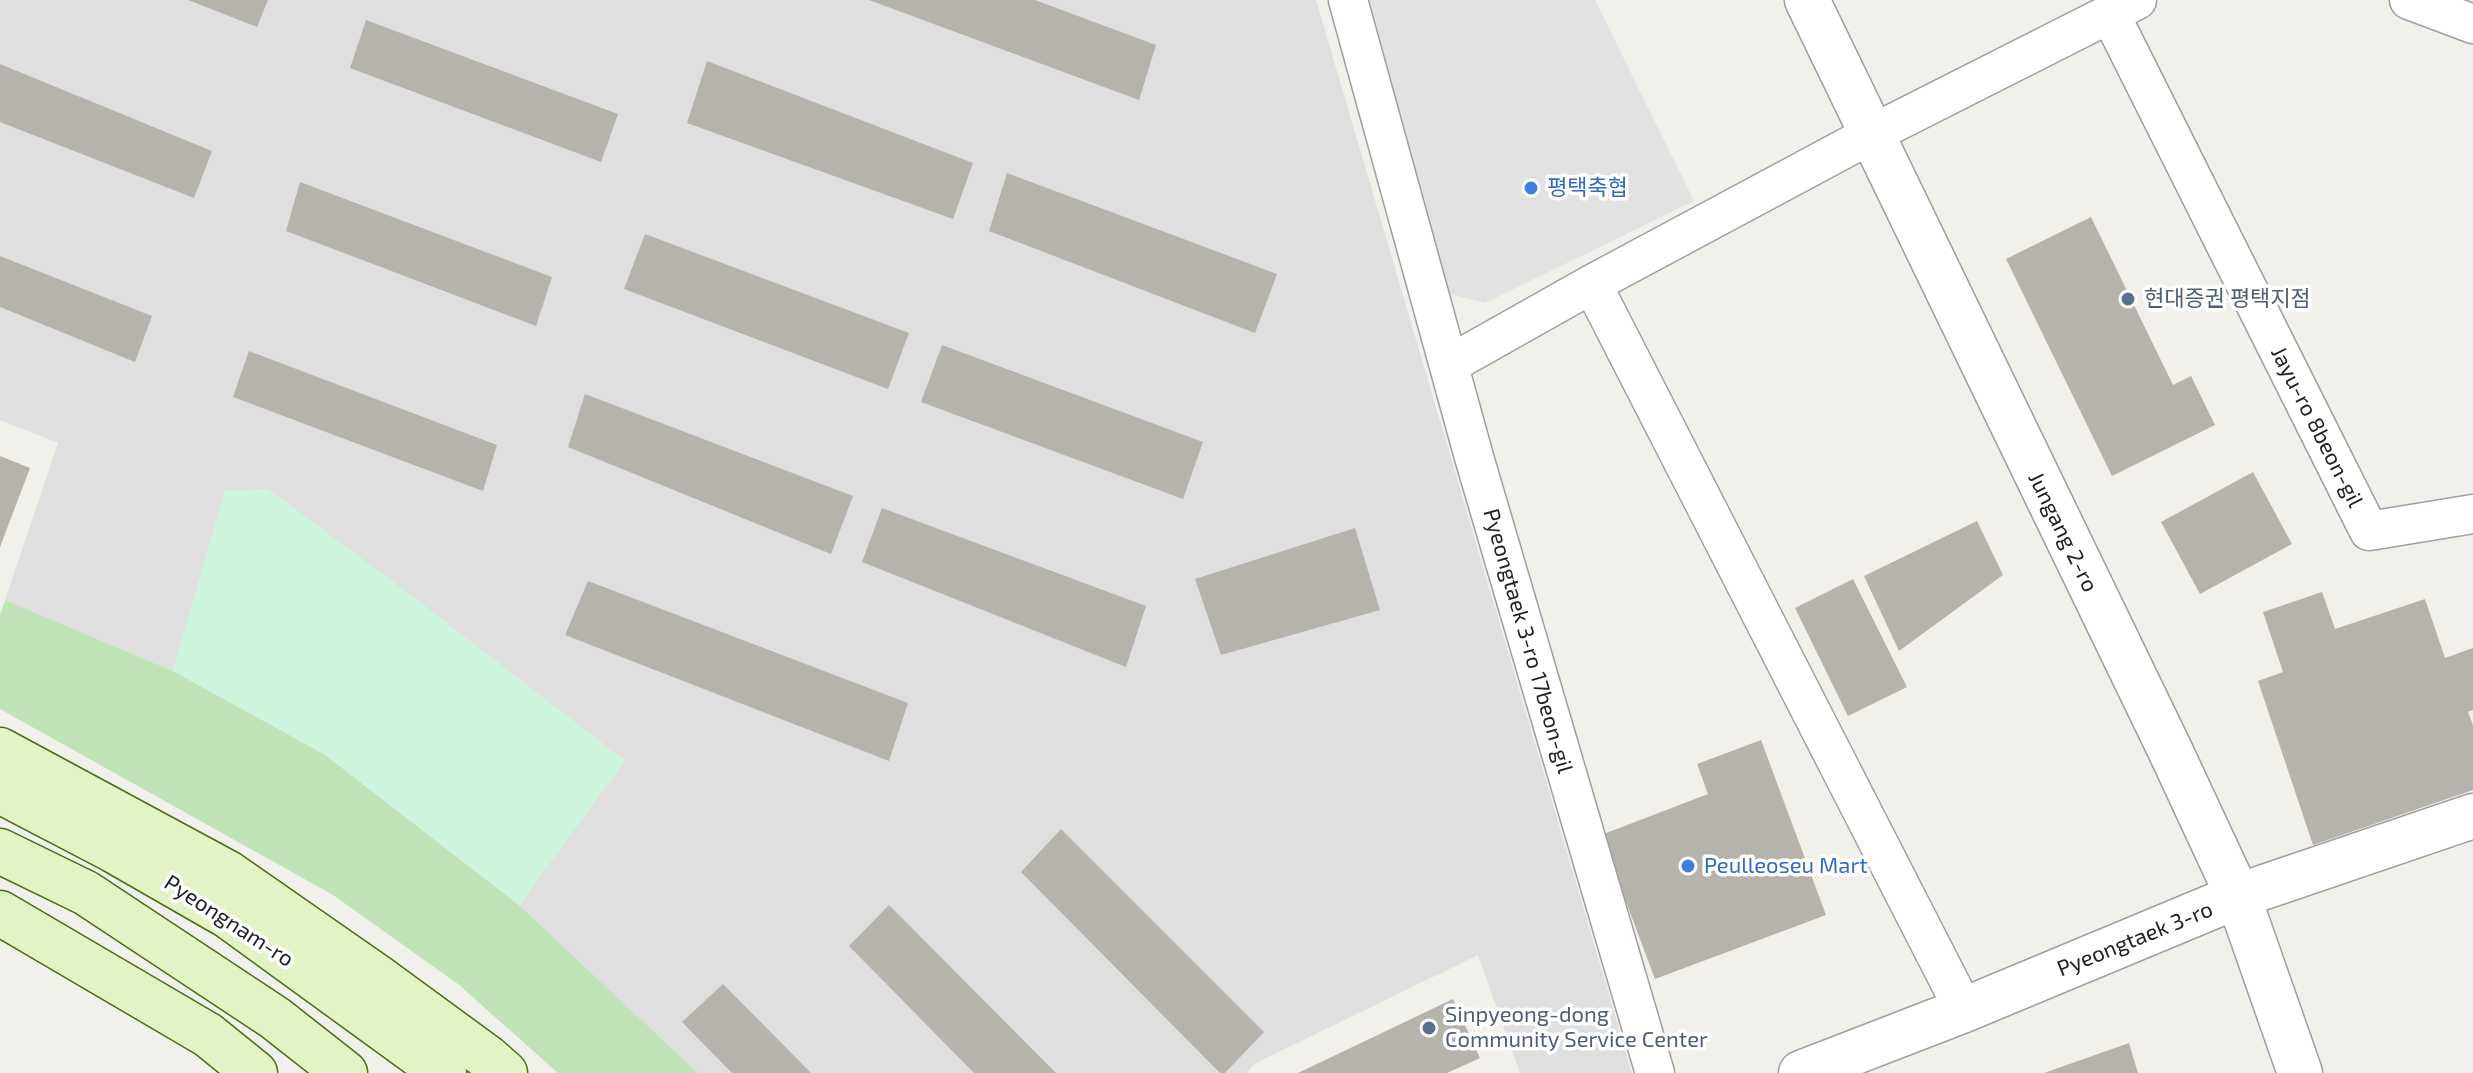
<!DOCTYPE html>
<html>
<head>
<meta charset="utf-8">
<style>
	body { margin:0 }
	canvas { display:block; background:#f1f0ea }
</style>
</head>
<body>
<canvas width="2473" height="1073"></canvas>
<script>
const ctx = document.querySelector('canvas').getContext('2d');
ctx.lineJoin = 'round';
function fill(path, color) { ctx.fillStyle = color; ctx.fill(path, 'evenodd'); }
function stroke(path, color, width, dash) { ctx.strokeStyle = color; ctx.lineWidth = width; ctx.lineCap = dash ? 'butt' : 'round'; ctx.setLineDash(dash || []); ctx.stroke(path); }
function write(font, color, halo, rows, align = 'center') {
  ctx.font = font + ' "Exo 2","Noto Sans KR",sans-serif'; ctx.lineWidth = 7; ctx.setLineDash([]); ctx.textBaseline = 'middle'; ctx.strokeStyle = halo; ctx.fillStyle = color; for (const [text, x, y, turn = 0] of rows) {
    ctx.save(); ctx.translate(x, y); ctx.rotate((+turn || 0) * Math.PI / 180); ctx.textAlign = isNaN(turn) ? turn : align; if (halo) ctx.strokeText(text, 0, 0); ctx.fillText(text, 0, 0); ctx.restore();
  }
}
fill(new Path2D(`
	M0 0H1316L1632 1073H1520L1478 955 1254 1064 1247 1073H698L519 905 624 760 465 638 225 492 173 671 5 600 58 443 0 420Z`), '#e0dfdf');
fill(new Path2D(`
	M5 600 173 671 324 754 519 905 698 1073H558L458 984 333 895 0 709V615Z`), '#c0e4b7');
fill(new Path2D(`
	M268 489 403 589 625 761 519 905 324 754 173 671 225 491Z`), '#cdf4dc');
fill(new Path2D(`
	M1368 0H1595L1694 201 1485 303 1445 293Z`), '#e2e2e2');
fill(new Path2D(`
	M188 0H268L257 27Z
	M869 0H1035L1156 45 1139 100Z
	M366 20 618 114 601 162 350 68Z
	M707 61 973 163 953 219 687 123Z
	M0 64 212 151 194 198 0 122Z
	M1007 173 1277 274 1255 333 989 231Z
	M300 182 552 277 536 326 286 231Z
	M2091 217 2173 385 2191 376 2215 425 2112 476 2006 259Z
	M645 234 909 333 888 389 624 289Z
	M0 256 152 316 135 362 0 307Z
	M942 345 1203 442 1183 499 921 402Z
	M249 351 497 445 483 491 233 397Z
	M585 394 853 496 831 554 568 447Z
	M0 456 30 468 0 547Z
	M2253 472 2292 544 2200 594 2161 522Z
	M882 508 1146 606 1126 667 862 562Z
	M1977 521 2003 575 1899 651 1864 576Z
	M1355 528 1380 610 1221 655 1195 579Z
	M1853 579 1907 687 1848 716 1795 608Z
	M588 581 908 703 889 761 565 635Z
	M2322 592 2335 629 2425 599 2445 658 2473 648V710L2468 712 2473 725V790L2313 845 2258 681 2283 672 2263 612Z
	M1761 740 1826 915 1655 979 1601 835 1708 794 1697 764Z
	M1061 829 1264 1032 1225 1073H1220L1021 872Z
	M889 905 1056 1073H974L849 946Z
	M723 984 811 1073H732L682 1022Z
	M1453 999 1480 1058 1447 1073H1298Z
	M2129 1043 2138 1073H2044Z`), '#b6b3ad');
const minor = new Path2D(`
	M1348 0 1474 457 1655 1073
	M2409 0 2473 24
	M2110 14 2369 531 2473 514
	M1592 284 1964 1010
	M1450 364 1592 284 1870 135 2137 0`);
const tertiary = new Path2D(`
	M1807 0 2170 750 2238 896 2300 1073
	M1801 1073 1964 1010 2238 896 2473 816`);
const secondary = new Path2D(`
	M0 750 228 873 376 976 488 1058 505 1073
	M0 791 113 850 228 916 444 1073
	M0 851 86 893 275 1018 345 1073
	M0 913 208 1035 255 1073`);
stroke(minor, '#9f9f9f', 41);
stroke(tertiary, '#9f9f9f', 47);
stroke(secondary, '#4a6e13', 47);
stroke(minor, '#fff', 38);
stroke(tertiary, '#fff', 44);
stroke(secondary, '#e3f3c6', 44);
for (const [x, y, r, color] of [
	[1531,188,8,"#3f7fe0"],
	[2128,299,8,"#5c6f8a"],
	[1688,866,8,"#3f7fe0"],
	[1429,1028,8,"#5c6f8a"]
]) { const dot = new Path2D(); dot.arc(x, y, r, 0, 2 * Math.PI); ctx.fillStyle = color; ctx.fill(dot); stroke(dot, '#fff', 3); }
write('22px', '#366cbe', '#fff', [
	["평택축협",1547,188],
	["Peulleoseu Mart",1704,866]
], 'left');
write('22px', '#4e5e75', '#fff', [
	["현대증권 평택지점",2144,299],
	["Sinpyeong-dong",1445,1015],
	["Community Service Center",1445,1040]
], 'left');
write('22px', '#222', '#fff', [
	["Jayu-ro 8beon-gil",2317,427,63],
	["Jungang 2-ro",2063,532,64],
	["Pyeongtaek 3-ro 17beon-gil",1528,641,74],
	["Pyeongnam-ro",229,921,33],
	["Pyeongtaek 3-ro",2135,939,-22]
]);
</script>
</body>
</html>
